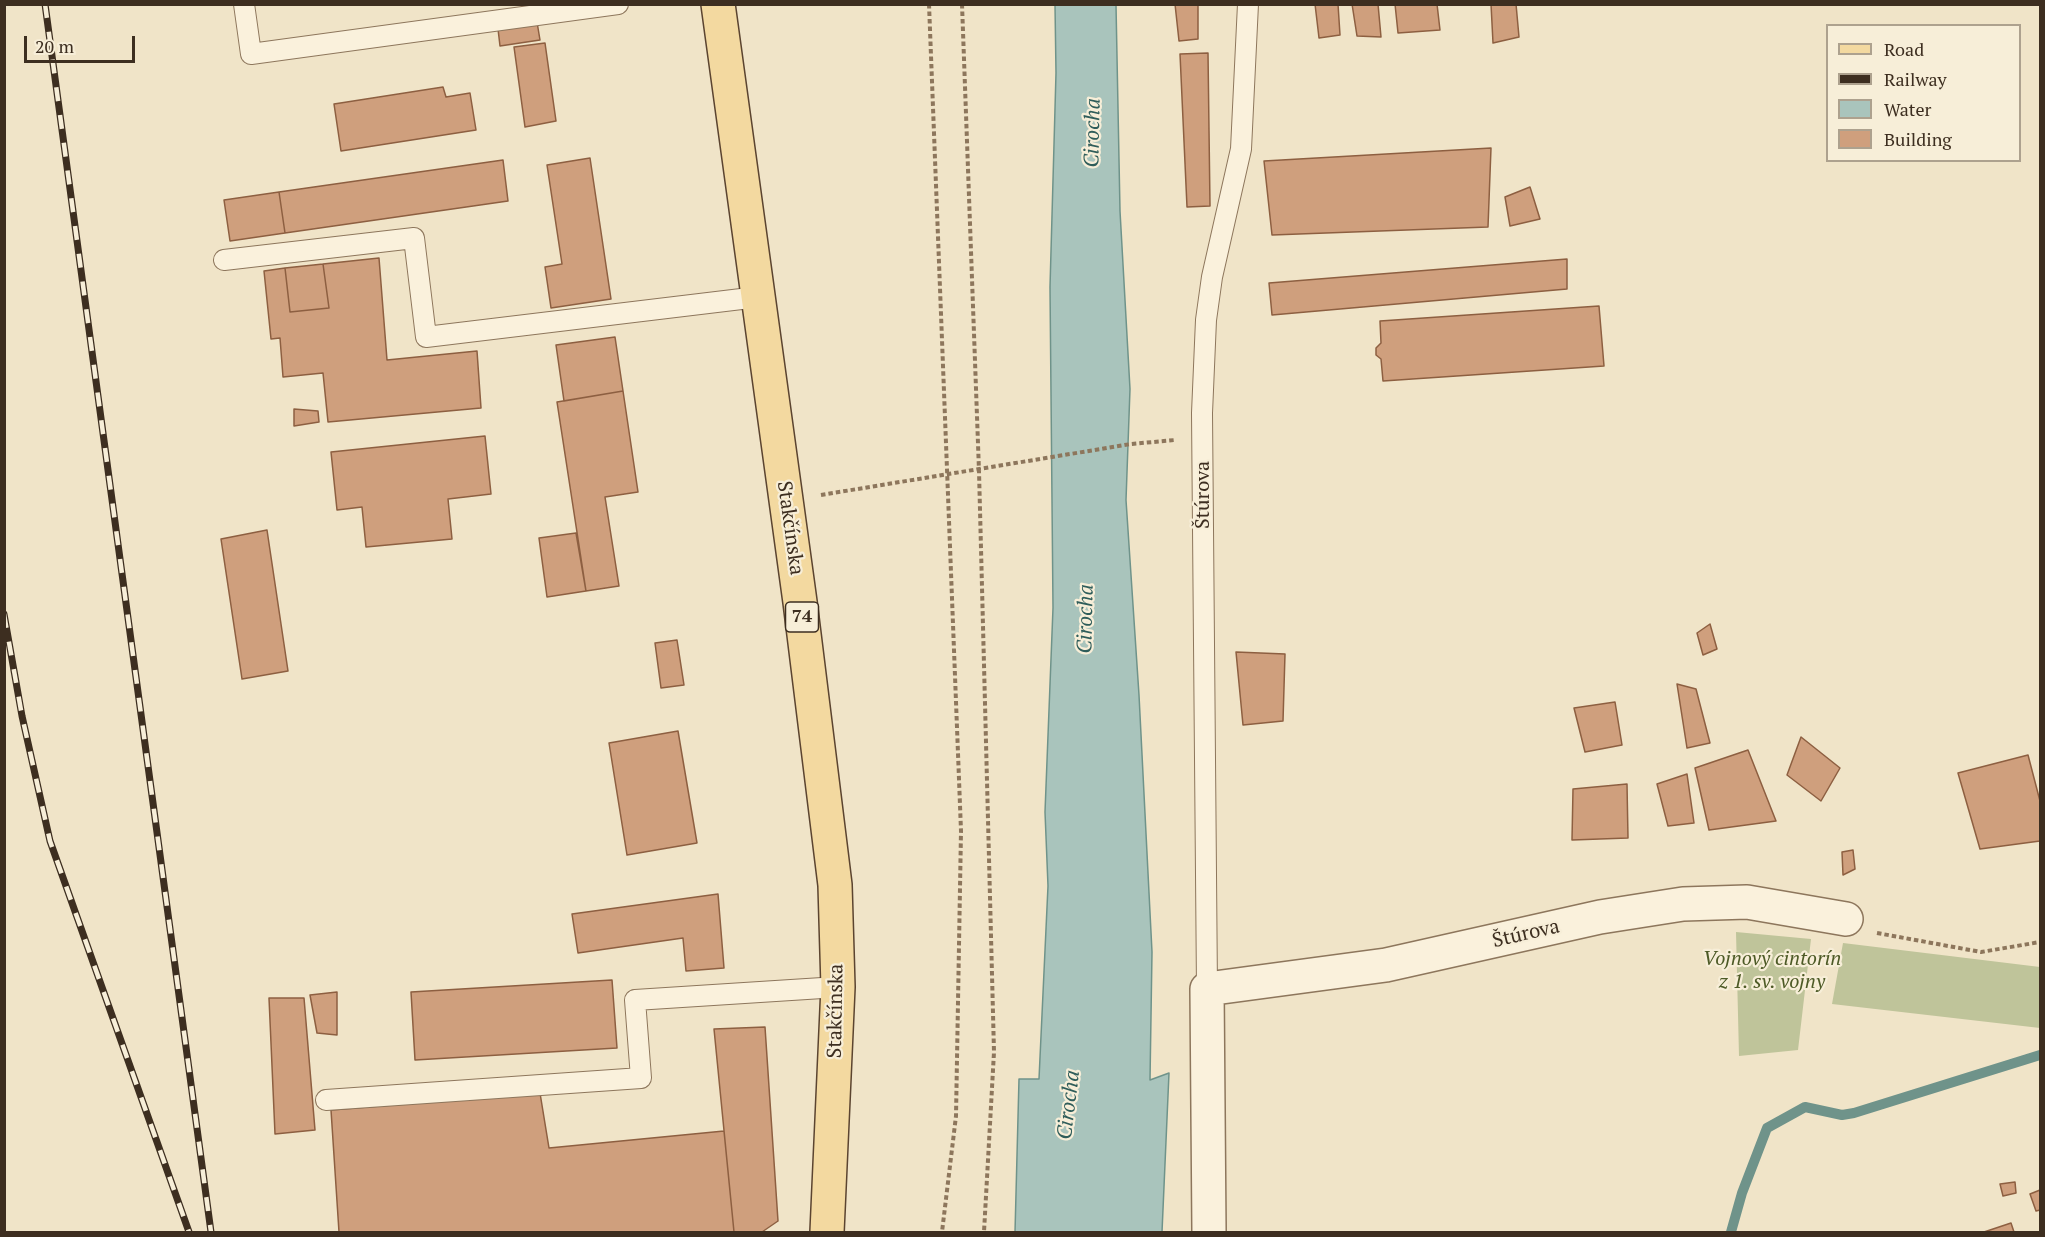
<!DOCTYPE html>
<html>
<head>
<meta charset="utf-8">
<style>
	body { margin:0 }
	#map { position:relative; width:2045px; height:1237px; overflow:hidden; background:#f0e4c8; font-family:"PT Serif",serif }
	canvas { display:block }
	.frame { position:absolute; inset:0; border:6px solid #3d2e20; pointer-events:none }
	.legend { position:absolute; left:1826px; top:24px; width:195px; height:138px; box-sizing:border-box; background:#f7eed8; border:2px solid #ada18e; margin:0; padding:8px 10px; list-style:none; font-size:18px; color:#3d2e20 }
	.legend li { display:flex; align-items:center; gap:12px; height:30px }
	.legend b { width:30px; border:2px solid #ada18e }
	.scale { position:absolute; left:24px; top:36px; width:111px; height:27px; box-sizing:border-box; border:3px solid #3d2e20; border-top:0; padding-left:8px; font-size:18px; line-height:21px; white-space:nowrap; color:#3d2e20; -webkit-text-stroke:4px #f7eed8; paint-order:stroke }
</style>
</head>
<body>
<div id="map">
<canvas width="2045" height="1237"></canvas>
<div class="frame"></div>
<ul class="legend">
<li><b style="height:8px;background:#f3d9a0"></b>Road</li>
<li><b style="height:8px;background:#3d2e20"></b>Railway</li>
<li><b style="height:16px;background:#a9c4bc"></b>Water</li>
<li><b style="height:16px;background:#cf9f7d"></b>Building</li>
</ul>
<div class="scale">20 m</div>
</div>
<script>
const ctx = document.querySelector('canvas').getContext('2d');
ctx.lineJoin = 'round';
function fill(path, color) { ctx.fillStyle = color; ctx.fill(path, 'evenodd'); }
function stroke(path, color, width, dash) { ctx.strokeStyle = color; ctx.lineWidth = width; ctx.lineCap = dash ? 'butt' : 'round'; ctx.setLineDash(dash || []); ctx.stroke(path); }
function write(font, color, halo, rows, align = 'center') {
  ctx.font = font + ' "PT Serif",serif'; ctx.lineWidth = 4.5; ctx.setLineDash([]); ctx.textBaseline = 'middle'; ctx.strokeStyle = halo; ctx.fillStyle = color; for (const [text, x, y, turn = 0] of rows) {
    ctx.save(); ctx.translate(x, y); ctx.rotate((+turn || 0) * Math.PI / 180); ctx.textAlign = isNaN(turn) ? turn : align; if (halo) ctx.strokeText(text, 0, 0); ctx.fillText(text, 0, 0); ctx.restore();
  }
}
fill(new Path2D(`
	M1736 932 1811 939 1798 1050 1739 1056Z
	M1843 943 2040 967V1028L1832 1004Z`), '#bfc49a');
const water = new Path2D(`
	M1055 5H1116L1120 211 1130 389 1126 500 1139 695 1152 952 1150 1080 1169 1073 1162 1232H1015L1019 1079H1039L1048 886 1045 812 1053 608 1050 287 1056 73Z`);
fill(water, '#a9c4bc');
stroke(water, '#6f938a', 1.5);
stroke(new Path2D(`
	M1731 1232 1742 1193 1767 1128 1805 1107 1842 1115 1854 1113 2040 1055`), '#6f938a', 10);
const building = new Path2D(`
	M1175 4H1198V39L1179 41Z
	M1315 4H1338L1340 35 1319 38Z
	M1352 4H1378L1381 37 1357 36Z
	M1395 4H1437L1440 30 1398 33Z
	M1491 4H1516L1519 37 1493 43Z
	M537 22 540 40 500 46 498 29Z
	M545 43 556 121 525 127 514 47Z
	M1208 53 1210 206 1187 207 1180 54Z
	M443 87 446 97 470 93 476 130 341 151 334 104Z
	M1491 148 1488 227 1272 235 1264 161Z
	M590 158 611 299 551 308 545 267 562 264 547 165Z
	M503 160 508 201 285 233 279 192Z
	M1530 187 1540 219 1510 226 1505 197Z
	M279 192 285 233 230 241 224 200Z
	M379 258 387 360 477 351 481 408 328 422 323 373 283 377 280 338 271 339 264 271 285 268 290 312 329 308 323 264Z
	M1567 259V289L1272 315 1269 283Z
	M323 264 329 308 290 312 285 268Z
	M1599 306 1604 366 1383 381 1381 359 1376 355V348L1381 343 1380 321Z
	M615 337 623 391 564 401 556 345Z
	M623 391 638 492 605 497 619 586 586 591 557 402Z
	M294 409 318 411 319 422 294 426Z
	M485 436 491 494 448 499 452 539 366 547 362 507 337 510 331 452Z
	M267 530 288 671 242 679 221 539Z
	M576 533 586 591 547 597 539 538Z
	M1710 624 1717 649 1703 655 1697 633Z
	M677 640 684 685 661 688 655 643Z
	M1236 652 1285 654 1283 721 1243 725Z
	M1677 684 1696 689 1710 743 1687 748Z
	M1615 702 1622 745 1585 752 1574 708Z
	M678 731 697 843 627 855 609 743Z
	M1801 737 1840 768 1821 801 1787 775Z
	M1748 750 1776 821 1709 830 1695 768Z
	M2028 755 2040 801V841L1980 849 1958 773Z
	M1687 774 1694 823 1668 826 1657 784Z
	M1627 784 1628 838 1572 840 1573 789Z
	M1853 850 1855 869 1843 875 1842 852Z
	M718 894 724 968 686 971 683 938 578 953 572 914Z
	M612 980 617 1048 415 1060 411 992Z
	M337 992V1035L317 1033 310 995Z
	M269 998H304L315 1130 275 1134Z
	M765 1027 778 1221 762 1232H734L714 1029Z
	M540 1093 549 1148 724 1131 734 1232H339L331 1110Z
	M2015 1182 2016 1193 2003 1196 2000 1184Z
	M2040 1190V1210L2036 1211 2030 1194Z
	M2011 1223 2014 1232H1984Z`);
fill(building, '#cf9f7d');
stroke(building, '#8d5f41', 1.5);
const lane = new Path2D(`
	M244 4 251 54 618 4
	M224 260 414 238 426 337 758 297
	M1207 989 1202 413 1206 320 1212 277 1241 149 1248 4
	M326 1100 641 1078 635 1000 838 987`);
const street = new Path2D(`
	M1209 1232 1207 989 1386 965 1600 917 1683 904 1747 902 1846 919`);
const primary = new Path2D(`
	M718 4 800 602 835 885 838 987 827 1232`);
stroke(lane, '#8d765c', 22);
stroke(street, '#8d765c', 36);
stroke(primary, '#5b4430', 36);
stroke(new Path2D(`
	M929 4 961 831 956 1116 942 1232
	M962 4 979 471 994 1052 984 1232
	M821 495 1131 444 1175 440
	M1877 933 1981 952 2040 942`), '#8d765c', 4, [4.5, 3]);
stroke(lane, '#faf1dc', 20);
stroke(street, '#faf1dc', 33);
stroke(primary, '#f3d9a0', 33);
const rail = new Path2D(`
	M45 4 211 1232
	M4 614 22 716 50 841 189 1232`);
stroke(rail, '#3d2e20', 7);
stroke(rail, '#f7eed8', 4.5, [14]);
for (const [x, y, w] of [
	[802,617,33]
]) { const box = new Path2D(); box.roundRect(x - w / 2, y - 15, w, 30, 4.5); ctx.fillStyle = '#f7eed8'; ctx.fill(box); stroke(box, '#3d2e20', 1.5); }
write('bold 18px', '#3d2e20', null, [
	["74",802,617]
]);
write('20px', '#3d2e20', '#f7eed8', [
	["Štúrova",1203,495,-90],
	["Stakčínska",790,528,82],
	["Štúrova",1526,934,-13],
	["Stakčínska",836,1011,-89]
]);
write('italic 20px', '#4d5a26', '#f7eed8', [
	["Vojnový cintorín",1772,959],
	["z 1. sv. vojny",1772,982]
]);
write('italic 21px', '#2f5d5a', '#f7eed8', [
	["Cirocha",1093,133,-89],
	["Cirocha",1086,619,-89],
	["Cirocha",1069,1105,-83]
]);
</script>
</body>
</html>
